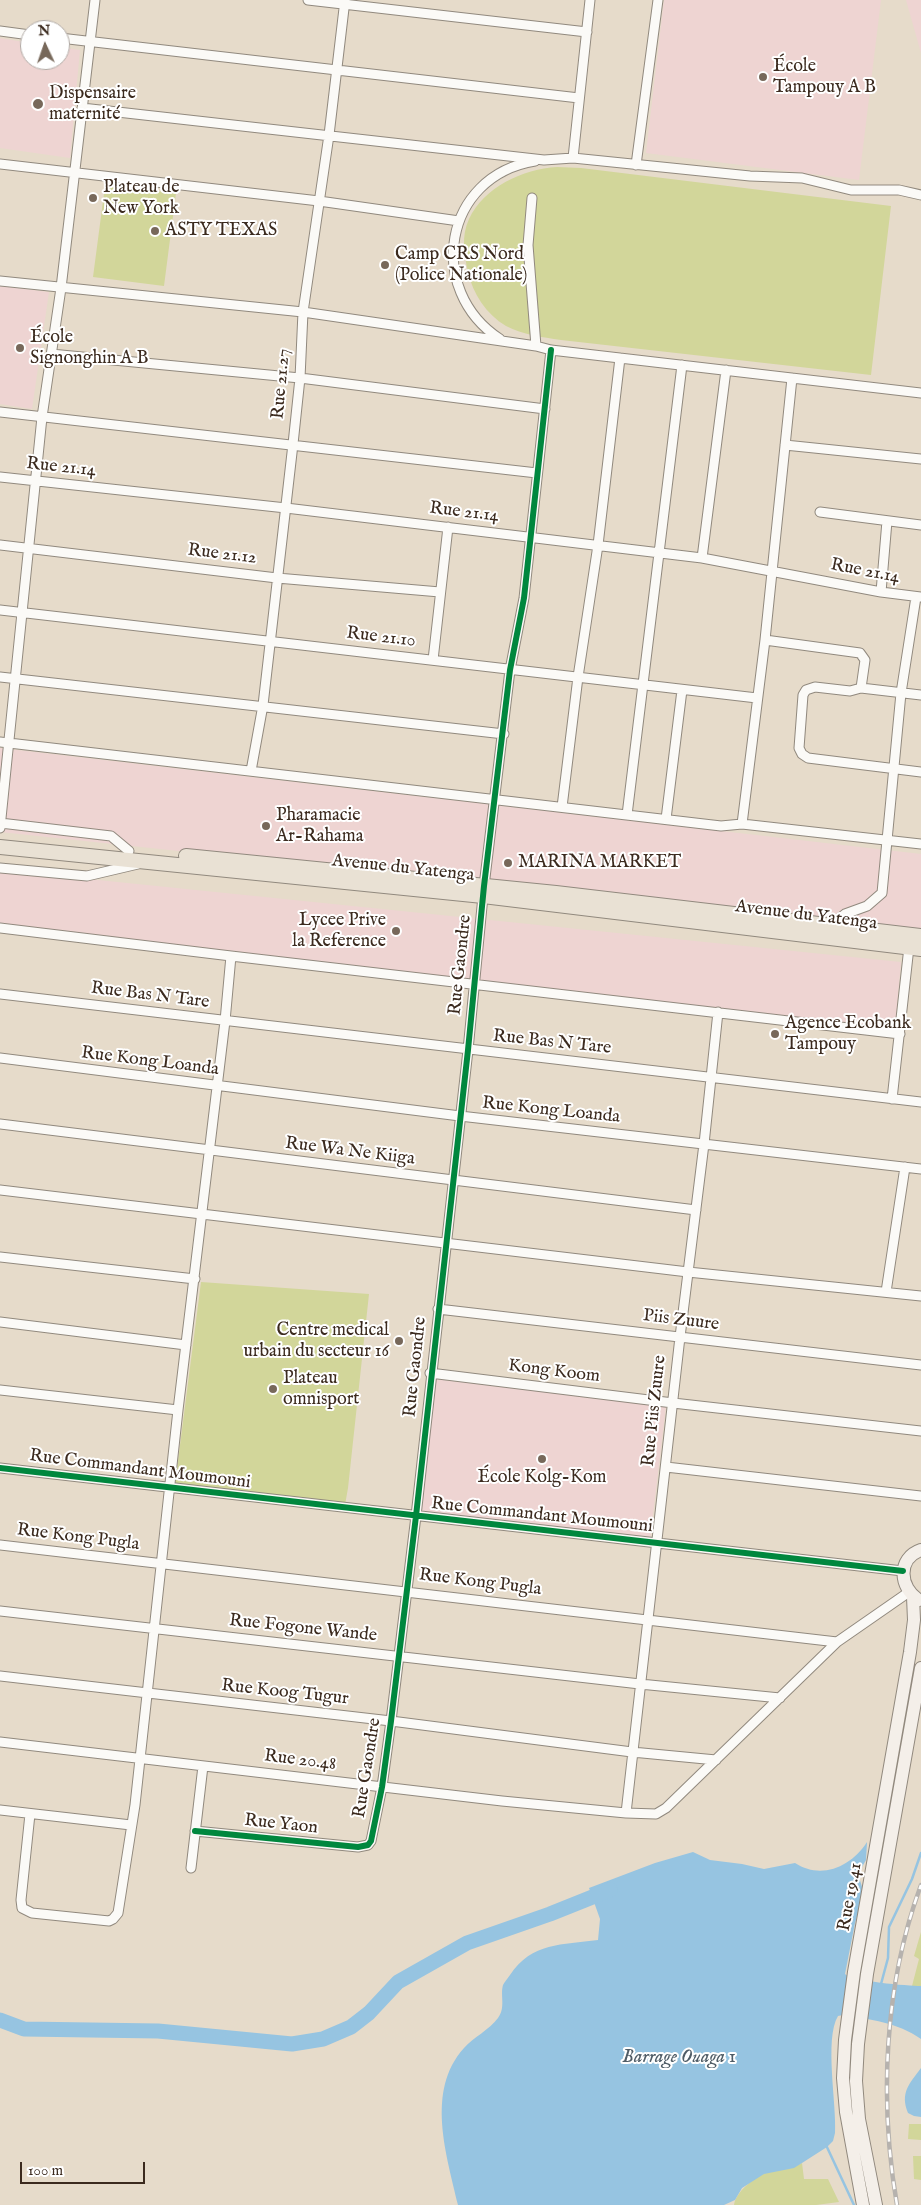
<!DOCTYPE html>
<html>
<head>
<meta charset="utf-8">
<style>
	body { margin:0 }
	#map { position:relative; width:921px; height:2205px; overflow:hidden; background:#e6dbca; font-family:"IM FELL English",serif }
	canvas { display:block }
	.north { position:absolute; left:20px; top:20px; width:50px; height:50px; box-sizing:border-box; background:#fff; border:1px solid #b1aaa5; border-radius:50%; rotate:357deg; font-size:14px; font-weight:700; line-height:20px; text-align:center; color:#3b2a1e }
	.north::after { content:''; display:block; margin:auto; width:18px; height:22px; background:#77685a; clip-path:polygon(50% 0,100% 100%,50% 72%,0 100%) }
	.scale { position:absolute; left:20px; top:2162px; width:125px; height:22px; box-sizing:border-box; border:2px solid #3b2a1e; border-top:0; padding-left:6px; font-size:15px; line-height:18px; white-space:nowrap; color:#3b2a1e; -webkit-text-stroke:4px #fff; paint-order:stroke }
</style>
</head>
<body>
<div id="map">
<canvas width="921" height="2205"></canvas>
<div class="north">N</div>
<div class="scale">100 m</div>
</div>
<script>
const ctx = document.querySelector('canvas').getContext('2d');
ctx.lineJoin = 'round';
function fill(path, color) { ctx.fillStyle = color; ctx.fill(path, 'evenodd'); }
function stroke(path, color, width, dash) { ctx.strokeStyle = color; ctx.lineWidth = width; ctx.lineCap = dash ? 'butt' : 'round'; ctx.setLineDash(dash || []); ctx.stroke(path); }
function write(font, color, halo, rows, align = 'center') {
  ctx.font = font + ' "IM FELL English",serif'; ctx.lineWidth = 4; ctx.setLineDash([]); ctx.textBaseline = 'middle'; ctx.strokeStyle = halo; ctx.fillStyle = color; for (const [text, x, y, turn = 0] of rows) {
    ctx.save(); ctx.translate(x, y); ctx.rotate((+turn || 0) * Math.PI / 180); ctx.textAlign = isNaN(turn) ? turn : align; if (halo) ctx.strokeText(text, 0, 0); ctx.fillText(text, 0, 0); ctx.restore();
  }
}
fill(new Path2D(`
	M664 0H881L859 180 646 153Z
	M906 0H921V53Z
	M0 38 30 43V60H60V47L80 50 70 158 0 148Z
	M0 286 49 292 32 409 0 404Z
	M0 748 921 854V930L0 832Z
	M0 870 901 962 895 1028 0 929Z
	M434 1379 666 1406 650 1540 418 1513Z`), '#eed4d2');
fill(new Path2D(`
	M557 167 581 168 891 206 871 375 561 340C542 337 523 335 506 326 486 314 473 294 468 272 464 254 461 236 469 219 484 187 523 169 557 167Z
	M105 186 176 193 164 286 93 277Z
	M201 1282 369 1294 348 1488 345 1505 175 1484Z
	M921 1932V1986H912L919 1959 914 1956Z
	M909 2124H921V2140L908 2139Z
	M913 2156H921V2180L914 2179Z
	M802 2163 804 2179H828L839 2202 816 2205H734C736 2191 755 2177 767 2172 779 2168 791 2169 802 2163Z`), '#d2d69a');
fill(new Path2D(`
	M867 1842 866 1860 858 1874 863 1890 862 1899 855 1923 845 1974C851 1981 908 1986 921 1986V2039C897 2022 871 2020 843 2015L838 2016C824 2039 837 2105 835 2133L833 2141 827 2147 802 2163 794 2168 764 2174 742 2188 735 2200 724 2205H458C447 2156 425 2091 464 2048 474 2037 489 2030 498 2018 506 2008 500 1995 503 1985 505 1981 508 1978 510 1975 532 1942 562 1945 598 1940L600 1919 589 1888 655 1863 693 1852 710 1860 742 1864 764 1869 795 1863C821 1880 851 1867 867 1842Z
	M921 2068V2117L914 2116 908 2113C900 2093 909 2084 921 2068Z`), '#96c4e1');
stroke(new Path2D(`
	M881 1984 888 1958 889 1927 912 1879 921 1853
	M826 2145 854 2205`), '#96c4e1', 2.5);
stroke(new Path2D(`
	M0 2020 24 2029 158 2031 292 2044 323 2039 351 2027 369 2013 398 1982 467 1943 550 1914 610 1890`), '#96c4e1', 15);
const minor = new Path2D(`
	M308 0 587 32
	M0 31 30 35
	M60 38 579 98
	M82 108 544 160 573 158 750 176 802 178 851 190H899L921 195
	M573 158 590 0
	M0 164 319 201 459 221
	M636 165 658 0
	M532 198 528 245 536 346
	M0 281 303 312 536 346 551 350 921 393
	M500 339C425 290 443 176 535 161
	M51 354 300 378 545 409
	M0 412 537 473
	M785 445 921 459
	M0 477 286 508 702 558 881 592 921 597
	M820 512 921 525
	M0 545 277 578 440 592
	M702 558 726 370
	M881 592 887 521
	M0 610 757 698
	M765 640 860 653 865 660 861 688
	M433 660 448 527
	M0 677 504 734
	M921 695 861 688 850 691 815 687 806 690 803 695 799 748 802 754 808 758 921 772
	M0 742 721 826 742 824 921 844
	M251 771 263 705 293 444 300 378 303 312 329 135 345 0
	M562 807 578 677 598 545 620 358
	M627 815 682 365
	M666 819 682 690
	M0 823 111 836 129 851
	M742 824 765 640 792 378
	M0 828 42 417 61 288 95 0
	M0 868 87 876 138 864
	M831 925 845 914 867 906 882 893 901 693 916 597
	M0 928 231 956 900 1034
	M0 994 921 1102
	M0 1058 460 1116 921 1169
	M892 1099 909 947
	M0 1124 696 1210
	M0 1190 688 1272 921 1296
	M0 1257 195 1279
	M886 1292 905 1167
	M438 1309 921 1365
	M0 1322 186 1345
	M430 1373 673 1403 921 1431
	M0 1390 178 1410
	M666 1467 921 1496
	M0 1468 903 1571
	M0 1545 837 1642
	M0 1611 640 1684 780 1698
	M0 1676 391 1721 632 1752 716 1760
	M0 1742 502 1801 626 1813 656 1814 666 1808 837 1642 909 1592
	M0 1810 131 1825
	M626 1813 680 1337 704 1144 718 1012
	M30 1814 21 1900 22 1908 32 1913 109 1921 113 1919 118 1913 135 1805 178 1410 225 1021 231 956
	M195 1831 358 1847 368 1845 371 1841 382 1787 391 1721 416 1516 468 1050 484 886 510 670 524 598 551 350
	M191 1868 203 1766`);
const secondary = new Path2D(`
	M919 1600C899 1588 897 1558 921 1550
	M863 2205 846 2112 843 2078 845 2040 854 1972 910 1652 914 1620 913 1597
	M876 2205 859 2119 856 2081 858 2044 867 1974 921 1668`);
const primary = new Path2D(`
	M0 847 483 896 921 949
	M186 856 556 893 921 936`);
stroke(minor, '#91897e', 11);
stroke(secondary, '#91897e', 14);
stroke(primary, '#91897e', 16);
stroke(minor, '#fbfaf7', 9);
stroke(secondary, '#f4efe9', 12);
stroke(primary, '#e9e1d4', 14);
const rail = new Path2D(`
	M897 2205C879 2101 884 1985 921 1885`);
stroke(rail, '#b6b2ae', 4.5);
stroke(rail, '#fff', 2.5, [8]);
stroke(new Path2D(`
	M0 1468 903 1571
	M195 1831 358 1847 368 1845 371 1841 382 1787 391 1721 416 1516 468 1050 484 886 510 670 524 598 551 350`), '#00873e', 6);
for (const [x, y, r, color] of [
	[763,77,5,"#77685a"],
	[38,104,6,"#77685a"],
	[93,198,5,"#77685a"],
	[155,231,5,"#77685a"],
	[385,265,5,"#77685a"],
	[20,348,5,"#77685a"],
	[266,826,5,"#77685a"],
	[508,863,5,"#77685a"],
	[396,931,5,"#77685a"],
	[775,1034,5,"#77685a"],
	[399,1341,5,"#77685a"],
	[273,1389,5,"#77685a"],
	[542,1459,5,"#77685a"]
]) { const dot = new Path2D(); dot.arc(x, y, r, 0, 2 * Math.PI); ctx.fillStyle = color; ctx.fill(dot); stroke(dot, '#fff', 2); }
write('18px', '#3b2a1e', '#fff', [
	["École",773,67],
	["Tampouy A B",773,88],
	["Dispensaire",49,94],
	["maternité",49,115],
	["Plateau de",103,188],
	["New York",103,209],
	["ASTY TEXAS",165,231],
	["Camp CRS Nord",395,255],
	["(Police Nationale)",395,276],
	["École",30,338],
	["Signonghin A B",30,359],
	["Pharamacie",276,816],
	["Ar-Rahama",276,837],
	["MARINA MARKET",518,863],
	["Lycee Prive",386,921,"right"],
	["la Reference",386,942,"right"],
	["Agence Ecobank",785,1024],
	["Tampouy",785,1045],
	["Centre medical",389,1331,"right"],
	["urbain du secteur 16",389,1352,"right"],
	["Plateau",283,1379],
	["omnisport",283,1400],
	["École Kolg-Kom",542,1478,"center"]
], 'left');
write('18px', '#3b2a1e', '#fff', [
	["Rue 21.27",282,384,-85],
	["Rue 21.14",61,468,6],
	["Rue 21.14",464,513,7],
	["Rue 21.12",222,555,7],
	["Rue 21.14",865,572,11],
	["Rue 21.10",381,638,7],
	["Avenue du Yatenga",403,869,6],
	["Avenue du Yatenga",806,916,7],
	["Rue Gaondre",461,965,-84],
	["Rue Bas N Tare",150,996,7],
	["Rue Bas N Tare",552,1043,6],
	["Rue Kong Loanda",150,1062,7],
	["Rue Kong Loanda",551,1111,6],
	["Rue Wa Ne Kiiga",350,1152,7],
	["Piis Zuure",681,1321,7],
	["Rue Gaondre",416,1367,-84],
	["Kong Koom",554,1372,7],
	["Rue Piis Zuure",655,1411,-84],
	["Rue Commandant Moumouni",140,1470,7],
	["Rue Commandant Moumouni",542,1516,6],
	["Rue Kong Pugla",78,1538,7],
	["Rue Kong Pugla",480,1583,7],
	["Rue Fogone Wande",303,1629,6],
	["Rue Koog Tugur",285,1693,6],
	["Rue 20.48",300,1761,7],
	["Rue Gaondre",368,1768,-81],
	["Rue Yaon",281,1825,6],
	["Rue 19.41",851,1897,-80]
]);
write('italic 19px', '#4f5c66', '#fff', [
	["Barrage Ouaga 1",679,2058]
]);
</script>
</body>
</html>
